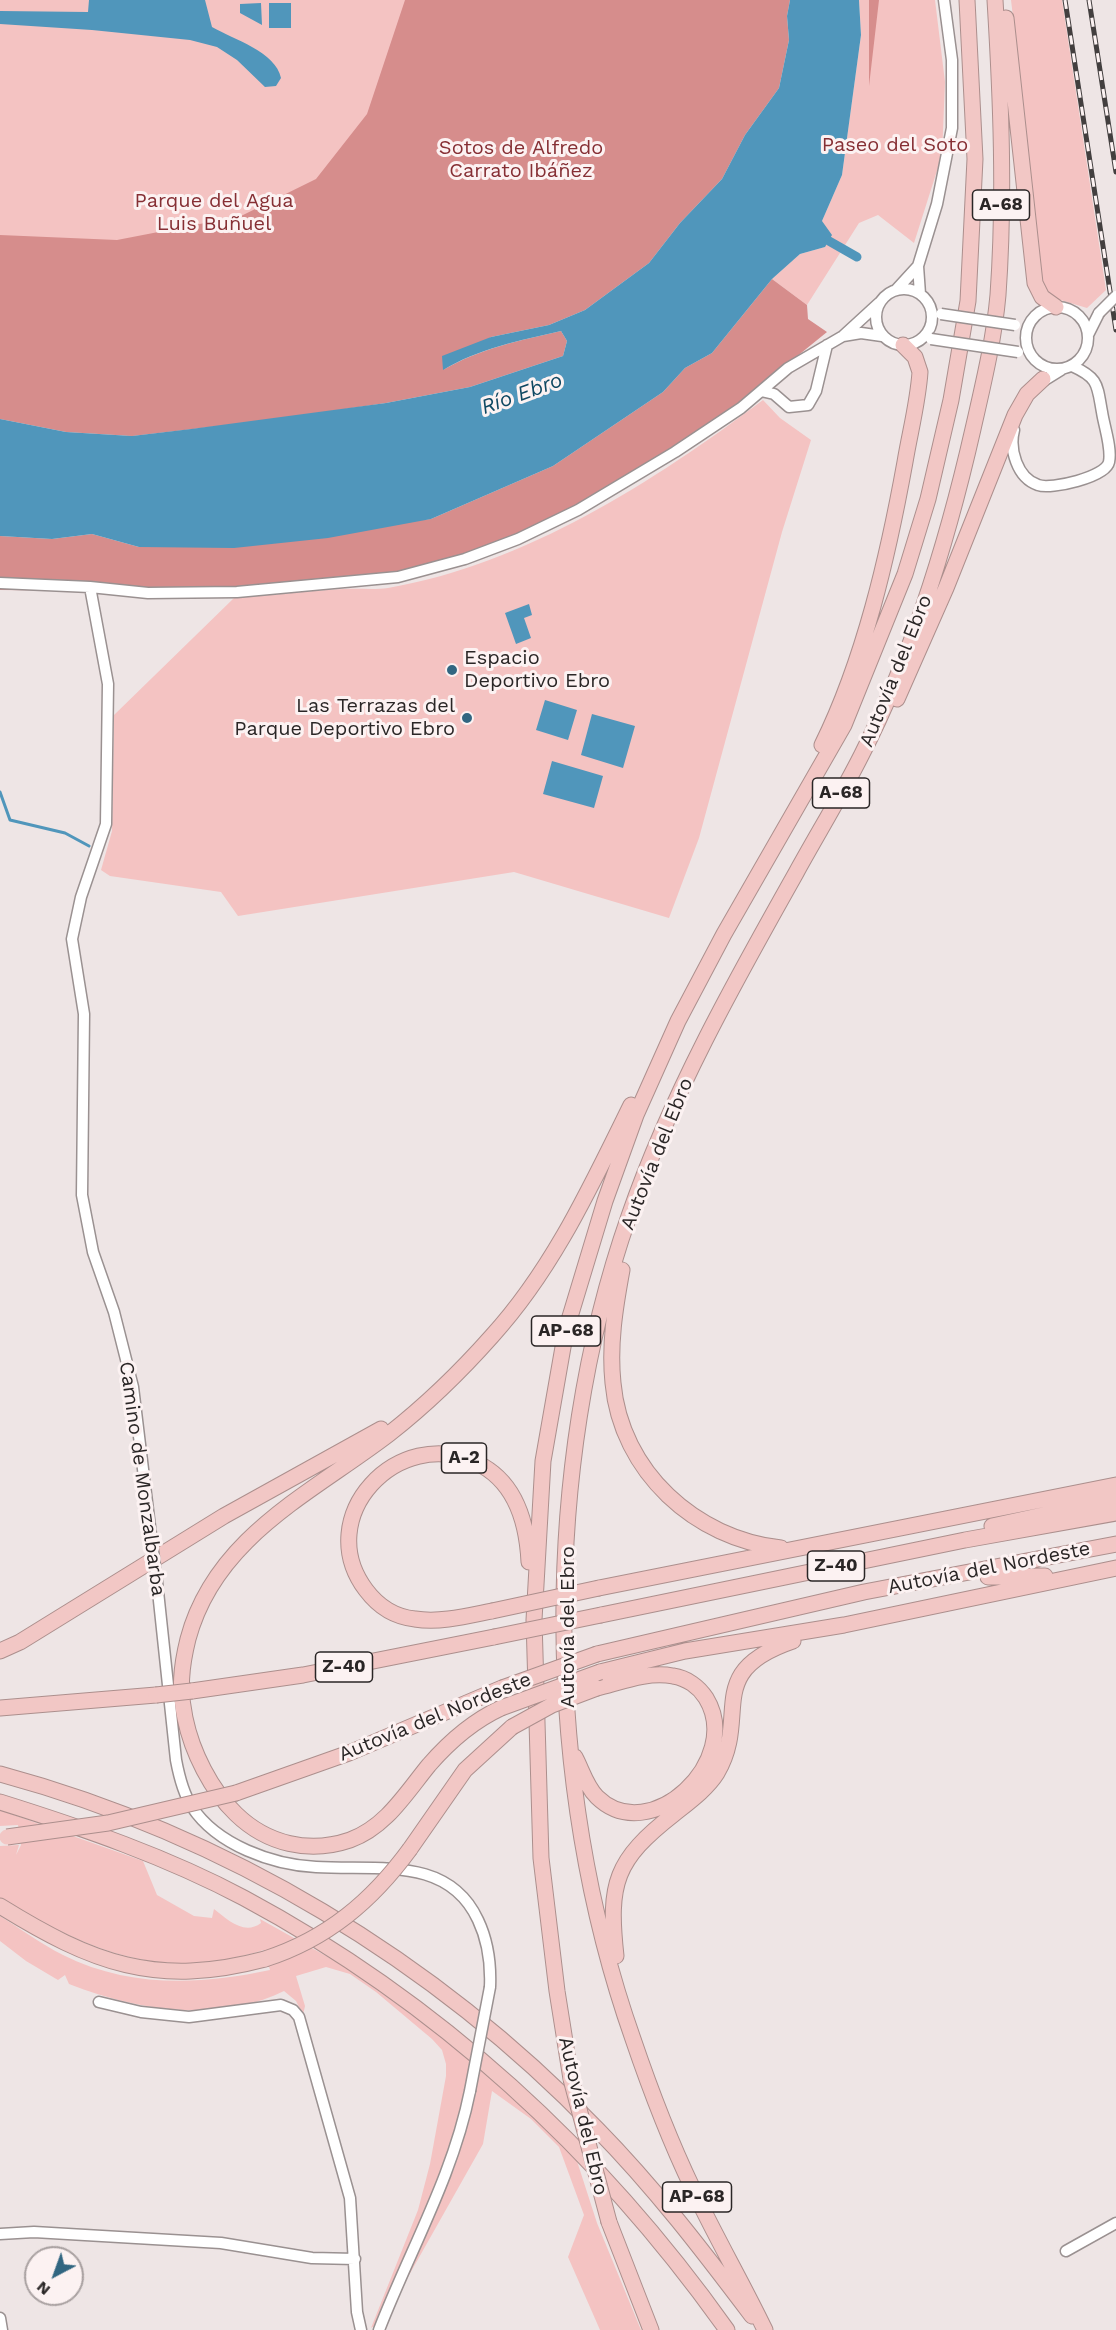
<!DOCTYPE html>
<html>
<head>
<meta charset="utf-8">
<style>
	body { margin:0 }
	#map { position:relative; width:1116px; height:2330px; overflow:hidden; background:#eee5e5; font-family:"Work Sans",sans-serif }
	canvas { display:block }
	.north { position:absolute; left:24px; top:2246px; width:60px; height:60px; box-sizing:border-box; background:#fcf2f2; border:2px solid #a8a0a0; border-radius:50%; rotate:221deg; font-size:16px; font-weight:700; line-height:24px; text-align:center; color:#2a2626 }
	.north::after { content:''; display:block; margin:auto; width:21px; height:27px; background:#316681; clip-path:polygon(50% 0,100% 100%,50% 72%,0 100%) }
</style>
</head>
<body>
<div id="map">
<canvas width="1116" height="2330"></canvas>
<div class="north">N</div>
</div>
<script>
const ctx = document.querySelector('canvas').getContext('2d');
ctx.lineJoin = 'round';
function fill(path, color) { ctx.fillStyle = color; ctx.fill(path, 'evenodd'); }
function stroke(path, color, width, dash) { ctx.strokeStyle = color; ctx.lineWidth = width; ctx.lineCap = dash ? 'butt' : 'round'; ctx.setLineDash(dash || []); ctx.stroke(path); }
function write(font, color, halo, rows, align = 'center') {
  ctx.font = font + ' "Work Sans",sans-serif'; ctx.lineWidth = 6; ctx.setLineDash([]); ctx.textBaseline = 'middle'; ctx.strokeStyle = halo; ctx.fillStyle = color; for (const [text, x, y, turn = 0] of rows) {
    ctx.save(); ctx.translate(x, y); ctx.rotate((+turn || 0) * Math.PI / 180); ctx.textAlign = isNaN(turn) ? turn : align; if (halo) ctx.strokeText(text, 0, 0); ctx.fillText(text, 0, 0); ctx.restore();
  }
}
fill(new Path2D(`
	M0 0H790L271 420 132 436 0 419Z
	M859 0H935L945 82 942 155 914 243 878 215 859 223 807 305 772 279 800 254 825 247 822 221 842 175 861 35Z
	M1011 0H1062L1106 290 1087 308 1057 299 1043 291C1030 194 1023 97 1011 0Z
	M763 400 780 418 811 440 782 532 699 838 669 918 514 872 238 916 221 892 110 876 101 870 112 831 114 715 234 598C271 595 307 591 343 589 358 588 374 590 388 588 526 564 653 482 763 400Z
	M0 1810 143 1861 157 1895 194 1916 212 1918 214 1909C227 1919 244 1936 261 1923L260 1919 344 1966 444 2038 510 2093 576 2158 597 2223 641 2330H600L568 2257 584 2215 559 2147 531 2119 492 2091 483 2144 395 2300 454 2169 473 2092 466 2089 446 2166 376 2325 371 2328 418 2210 430 2164 446 2076V2064L442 2050 432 2039 376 1992 350 1974 326 1967 296 1976 305 2006 303 2015 296 2001 284 1991C218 2024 135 2010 69 1984L65 1975 58 1980 26 1961 0 1941V1916C21 1929 41 1944 63 1955 129 1988 200 1985 270 1970L264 1950C157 1983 91 1950 0 1899V1846L19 1845 16 1855 21 1845 18 1825 0 1826Z`), '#f4c3c2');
fill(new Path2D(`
	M405 0H790L787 16 789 40 779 88 745 135 722 179 680 223 649 263 585 310 549 325 491 337 443 370C479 349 521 340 561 331L567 341 563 356 470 387 386 403 271 420 132 436 66 432 0 419V235L117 240 241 216 316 179 367 114Z
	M869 0H879L869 86Z
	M772 279 807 305 808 319 827 332 769 379 761 391 675 452 518 539 398 577 237 592 0 590V536L52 539 92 534 139 547 431 519 553 466 663 392 685 368 712 353Z`), '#d68d8c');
fill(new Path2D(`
	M89 0H205L212 27C233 39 276 52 281 78L276 86 265 87 237 60 217 47 190 40 92 30 0 24V11L88 12Z
	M790 0H859L861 35 842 175 822 221 832 235 825 247 800 254 772 279 712 353 685 368 663 392 553 466 431 519 328 538 234 548 139 547 92 534 52 539 0 536V419L66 432 132 436 191 429 386 403 470 387 563 356 567 341 561 331C521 340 478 349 443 370L442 356 491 337 549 325 585 310 649 263 680 223 722 179 745 135 779 88 789 40 787 16Z
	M261 3 262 25 240 13V4Z
	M269 3H291V28H269Z
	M529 604 532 615 524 618 531 638 516 644 505 613Z
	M545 700 577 710 568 740 536 730Z
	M592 714 635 726 623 768 581 755Z
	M552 761 603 776 594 808 543 794Z`), '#5096bb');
stroke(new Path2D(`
	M0 792 10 820 65 833 89 846`), '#5096bb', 3);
stroke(new Path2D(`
	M829 241 857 257`), '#5096bb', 9);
const minor = new Path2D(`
	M876 317a28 28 0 1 1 56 0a28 28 0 1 1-56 0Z
	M896 290 918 266
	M920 294 918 266 937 204 952 128V60L944 0
	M1026 338a31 31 0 1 1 62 0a31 31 0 1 1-62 0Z
	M1088 335 1099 313
	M843 336 861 333 882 336
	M1040 383 1061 370
	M761 391 774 394 789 407 808 405 816 391 827 345
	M1014 430C1009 449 1017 478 1038 485 1051 490 1106 477 1109 462 1112 448 1104 426 1102 412 1097 385 1099 378 1072 366
	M0 583 90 587 148 593 237 592 398 577 465 559 518 539 578 510 675 452 741 408 788 368 843 336 879 303
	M90 587 108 684 106 824 81 897 72 939 84 1014 82 1195 93 1252 114 1312 133 1387 152 1543
	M157 1582 176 1760C179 1776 183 1793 192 1807 217 1845 273 1865 316 1867 376 1871 448 1855 478 1920 488 1941 491 1964 490 1987
	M99 2002 141 2012 189 2017 281 2005 293 2010 299 2017 350 2198 357 2312 361 2330
	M0 2234 34 2232 221 2243 312 2258 355 2259
	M1066 2251 1116 2223
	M0 2318 2 2330
	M379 2330C410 2250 453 2176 470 2091`);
const highway = new Path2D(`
	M1006 18 1035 283 1042 297 1056 307
	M897 699 946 588 1015 415 1027 394 1043 379
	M822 745C864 660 888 556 905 462 910 432 918 402 920 372L915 357 903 345
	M622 1270C615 1308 609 1345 613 1383 621 1472 696 1539 781 1548
	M992 1526 1116 1499
	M988 1577 1045 1576
	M599 1588 1116 1485
	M492 1611C467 1616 440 1623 415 1619 395 1617 378 1606 366 1590 311 1517 398 1424 477 1463 515 1481 527 1522 529 1562
	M601 1615 965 1540 1116 1513
	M0 1651 20 1642 224 1516 381 1429
	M597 1654 864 1592 1116 1544
	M600 1672 685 1651 844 1625 1116 1568
	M192 1691 303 1675 494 1637
	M0 1708 156 1695
	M501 1708C473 1721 449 1742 429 1765 406 1793 386 1827 350 1840 309 1854 267 1844 236 1814 211 1790 192 1752 185 1718 179 1690 181 1667 188 1639 215 1537 312 1493 389 1434 426 1405 461 1371 492 1336 553 1269 591 1186 631 1105
	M575 1757C582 1770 586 1786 597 1797 650 1849 744 1760 706 1698 699 1687 687 1678 673 1676 648 1671 621 1682 597 1688
	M0 1774C226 1835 435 1961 597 2129 654 2187 703 2251 752 2316
	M236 1793 349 1753 502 1688
	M0 1802C83 1828 167 1857 244 1898 438 2002 600 2151 727 2330
	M410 1849 465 1770 512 1727
	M0 1906C92 1963 156 1988 265 1959
	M616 1956C608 1883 615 1860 674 1814 689 1802 707 1789 717 1773 751 1715 702 1672 793 1641
	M571 2079 557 1991 541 1858 534 1620 543 1461 566 1330 605 1201 636 1115 678 1021 724 934 844 725 905 574 928 499 951 400 968 301 975 159 967 0
	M609 2222 651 2330
	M765 2330C742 2282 715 2236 692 2187 669 2139 650 2089 633 2039 543 1784 540 1470 629 1216 671 1095 734 983 796 873 818 833 842 794 862 754 914 652 948 539 973 429 983 385 994 340 998 295 1005 196 1001 99 995 0`);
stroke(minor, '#9a9191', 13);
stroke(highway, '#ac8f8d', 17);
stroke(minor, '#fff', 10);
stroke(highway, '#f2c7c5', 15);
const rail = new Path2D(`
	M1065 0 1116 330
	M1089 0 1116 172`);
stroke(rail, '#433f3f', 5);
stroke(rail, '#fcf2f2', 3, [9]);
const minorBridge = new Path2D(`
	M1099 313 1116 296
	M941 314 1015 325
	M931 339 1018 352
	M152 1543 157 1582
	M470 2091 490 1987`);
const highwayBridge = new Path2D(`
	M492 1611 599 1588
	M494 1637 601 1615
	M502 1688 597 1654
	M156 1695 192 1691
	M501 1708 600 1672
	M512 1727 552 1705 597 1688
	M7 1837 108 1823 236 1793
	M265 1959C327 1939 372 1901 410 1849
	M571 2079 609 2222`);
stroke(minorBridge, '#9a9191', 13, []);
stroke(highwayBridge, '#ac8f8d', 17, []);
stroke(minorBridge, '#fff', 10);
stroke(highwayBridge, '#f2c7c5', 15);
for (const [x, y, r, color] of [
	[452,670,6,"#316681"],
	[467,718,6,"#316681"]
]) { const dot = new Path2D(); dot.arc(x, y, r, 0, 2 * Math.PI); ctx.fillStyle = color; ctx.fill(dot); stroke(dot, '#fcf2f2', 2); }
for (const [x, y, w] of [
	[1001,205,57],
	[841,793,57],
	[566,1331,69],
	[464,1458,45],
	[836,1566,57],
	[344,1667,57],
	[697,2197,69]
]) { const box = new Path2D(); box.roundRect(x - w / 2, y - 15, w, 30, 4.5); ctx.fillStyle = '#fcf2f2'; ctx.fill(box); stroke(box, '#2a2626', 1.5); }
write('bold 18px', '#2a2626', null, [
	["A-68",1001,205],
	["A-68",841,793],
	["AP-68",566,1331],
	["A-2",464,1458],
	["Z-40",836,1566],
	["Z-40",344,1667],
	["AP-68",697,2197]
]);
write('20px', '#862f34', '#fcf2f2', [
	["Paseo del Soto",895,145],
	["Sotos de Alfredo",521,148],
	["Carrato Ibáñez",521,171],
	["Parque del Agua",214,201],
	["Luis Buñuel",214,224]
]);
write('20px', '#2a2626', '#fcf2f2', [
	["Espacio",464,658],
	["Deportivo Ebro",464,681],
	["Las Terrazas del",455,706,"right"],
	["Parque Deportivo Ebro",455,729,"right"]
], 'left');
write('20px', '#2a2626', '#fcf2f2', [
	["Autovía del Ebro",896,671,-68],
	["Autovía del Ebro",657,1154,-68],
	["Camino de Monzalbarba",142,1479,82],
	["Autovía del Nordeste",989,1568,-11],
	["Autovía del Ebro",568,1627,-90],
	["Autovía del Nordeste",435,1717,-22],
	["Autovía del Ebro",583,2116,77]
]);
write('italic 21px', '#0e4862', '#fcf2f2', [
	["Río Ebro",522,394,-20]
]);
</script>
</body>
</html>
